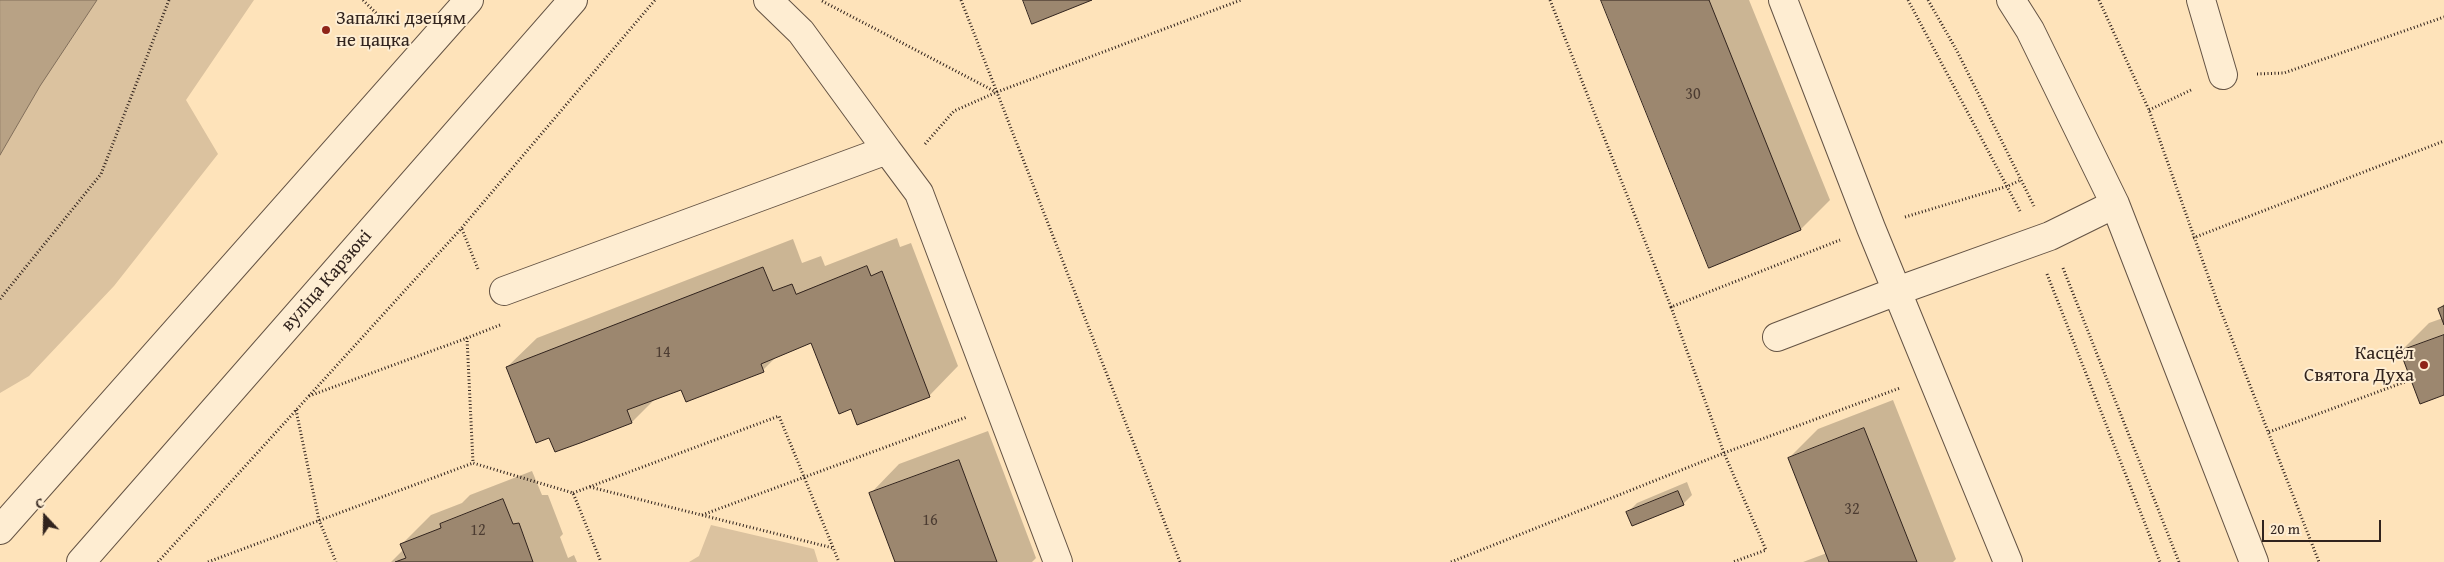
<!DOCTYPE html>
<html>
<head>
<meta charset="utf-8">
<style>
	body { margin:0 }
	#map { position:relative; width:2444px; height:562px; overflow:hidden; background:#fee3ba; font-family:"Gentium Book Plus",serif }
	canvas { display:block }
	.north { position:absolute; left:20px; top:492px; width:50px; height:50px; -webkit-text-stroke:4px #feedd2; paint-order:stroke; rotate:339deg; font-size:14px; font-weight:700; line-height:20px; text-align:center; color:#31231d }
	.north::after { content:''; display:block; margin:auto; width:18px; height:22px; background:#31231d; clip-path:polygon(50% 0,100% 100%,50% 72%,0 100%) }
	.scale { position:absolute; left:2262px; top:520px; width:119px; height:22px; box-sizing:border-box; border:2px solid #31231d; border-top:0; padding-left:6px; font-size:15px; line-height:18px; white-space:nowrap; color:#31231d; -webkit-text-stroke:4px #feedd2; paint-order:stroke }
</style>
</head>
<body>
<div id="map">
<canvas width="2444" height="562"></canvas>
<div class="north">С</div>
<div class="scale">20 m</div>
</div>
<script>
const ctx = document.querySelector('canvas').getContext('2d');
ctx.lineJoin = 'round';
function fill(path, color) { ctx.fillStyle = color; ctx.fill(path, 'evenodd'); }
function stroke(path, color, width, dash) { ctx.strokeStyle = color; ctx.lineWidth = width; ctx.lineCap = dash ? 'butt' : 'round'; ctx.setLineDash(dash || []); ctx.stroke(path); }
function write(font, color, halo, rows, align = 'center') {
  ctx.font = font + ' "Gentium Book Plus",serif'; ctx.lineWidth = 4; ctx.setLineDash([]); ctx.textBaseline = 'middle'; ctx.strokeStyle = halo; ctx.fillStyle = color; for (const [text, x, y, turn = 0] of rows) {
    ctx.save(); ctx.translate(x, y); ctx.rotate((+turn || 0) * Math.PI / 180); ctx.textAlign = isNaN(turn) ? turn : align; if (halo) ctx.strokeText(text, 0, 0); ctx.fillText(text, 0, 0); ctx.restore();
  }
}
fill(new Path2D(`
	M97 0H254L186 100 218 154 114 286 29 376 0 393V155L40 85Z
	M711 525 814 549 818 562H689L699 556Z`), '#dbc29f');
const water = new Path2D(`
	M0 0H97L40 86 0 155Z`);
fill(water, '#b8a285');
stroke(water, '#826f5b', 1);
fill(new Path2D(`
	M1602 0H1749L1830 200 1801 229 1710 266Z
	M897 238 900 247 911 243 958 366 929 396 852 408 812 342 778 355 763 370 682 388 655 399 632 422 556 451 550 437 507 367 537 338 793 239 802 263 821 256 825 266Z
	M2444 304V394L2401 351 2429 323 2443 318 2439 309Z
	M1893 400 1956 559 1953 562H1803L1827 553 1789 458 1818 429Z
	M988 431 1036 558 1032 562H896L870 494 899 464Z
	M532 471 542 495H548L563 534 560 537 568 558 574 555 577 562H391L404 549 402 544 431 515 462 503 470 495Z
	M1687 482 1692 495 1683 504 1628 512 1637 503Z`), '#0003');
const building = new Path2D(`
	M1023 0H1092L1032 24Z
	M1601 0H1709L1801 230 1709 268Z
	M867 266 871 276 882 271 930 397 857 425 851 409 839 414 811 343 761 364 764 372 686 402 681 390 627 410 632 423 580 443 555 452 549 438 536 443 506 367 763 267 773 291 792 284 796 294Z
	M2444 306V325L2438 309Z
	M2444 335V395L2420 404 2400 351Z
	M1864 428 1917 562H1829L1788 458Z
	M959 460 997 562H895L869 493Z
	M1678 491 1684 505 1632 526 1626 512Z
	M503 499 513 524 519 523 533 562H395L406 558 400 544 441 528 440 524Z`);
fill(building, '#9c876f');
stroke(building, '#31231d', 1);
const minor = new Path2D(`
	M1783 0 1871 228 2008 562
	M2011 0 2030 30 2115 204 2254 562
	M2201 0 2223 75
	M887 150 919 193 1058 562
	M504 291 887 150 801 32 768 0
	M1777 337 1897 291 2050 236 2115 204
	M0 530 469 0
	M81 562 573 0`);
stroke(minor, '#645344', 30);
stroke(new Path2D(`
	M363 0 379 16
	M961 0 1180 562
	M1550 0 1671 307 1840 240
	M1908 0 2020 211
	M1928 0 1957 51 2034 206
	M2099 0 2149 110 2217 301 2319 562
	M822 1 996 92
	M2257 74 2284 73 2444 17
	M2149 110 2191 90
	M925 144 954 111 997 92 1241 0
	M1905 217 2008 186 2021 180
	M462 229 478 269
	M2193 238 2444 141
	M2063 268 2179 562
	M2047 274 2160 562
	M0 299 101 174 169 0
	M1671 307 1724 453 1766 550 1733 562
	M500 325 467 338 473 463 573 493 601 562
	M309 396 467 338
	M296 410 319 520 336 562
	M2269 432 2410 380
	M590 487 833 548
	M573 493 779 416 839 562
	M702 515 967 417
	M158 562 459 231 655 0
	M208 562 473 463
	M1451 562 1724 453 1900 388`), '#31231d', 3, [1, 2.5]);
stroke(minor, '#feedd2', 28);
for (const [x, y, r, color] of [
	[326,30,5,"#8f2418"],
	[2424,365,5,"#8f2418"]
]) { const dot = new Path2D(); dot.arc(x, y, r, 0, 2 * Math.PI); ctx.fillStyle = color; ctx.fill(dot); stroke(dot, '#feedd2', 2); }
write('16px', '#4c3c32', null, [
	["30",1693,95],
	["14",663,353],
	["32",1852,510],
	["16",930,521],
	["12",478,531]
]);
write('19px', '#31231d', '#feedd2', [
	["Запалкі дзецям",336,19],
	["не цацка",336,41],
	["Касцёл",2414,354,"right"],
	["Святога Духа",2414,376,"right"]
], 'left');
write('19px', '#31231d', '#feedd2', [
	["вуліца Карзюкі",327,281,-49]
]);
</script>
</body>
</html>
